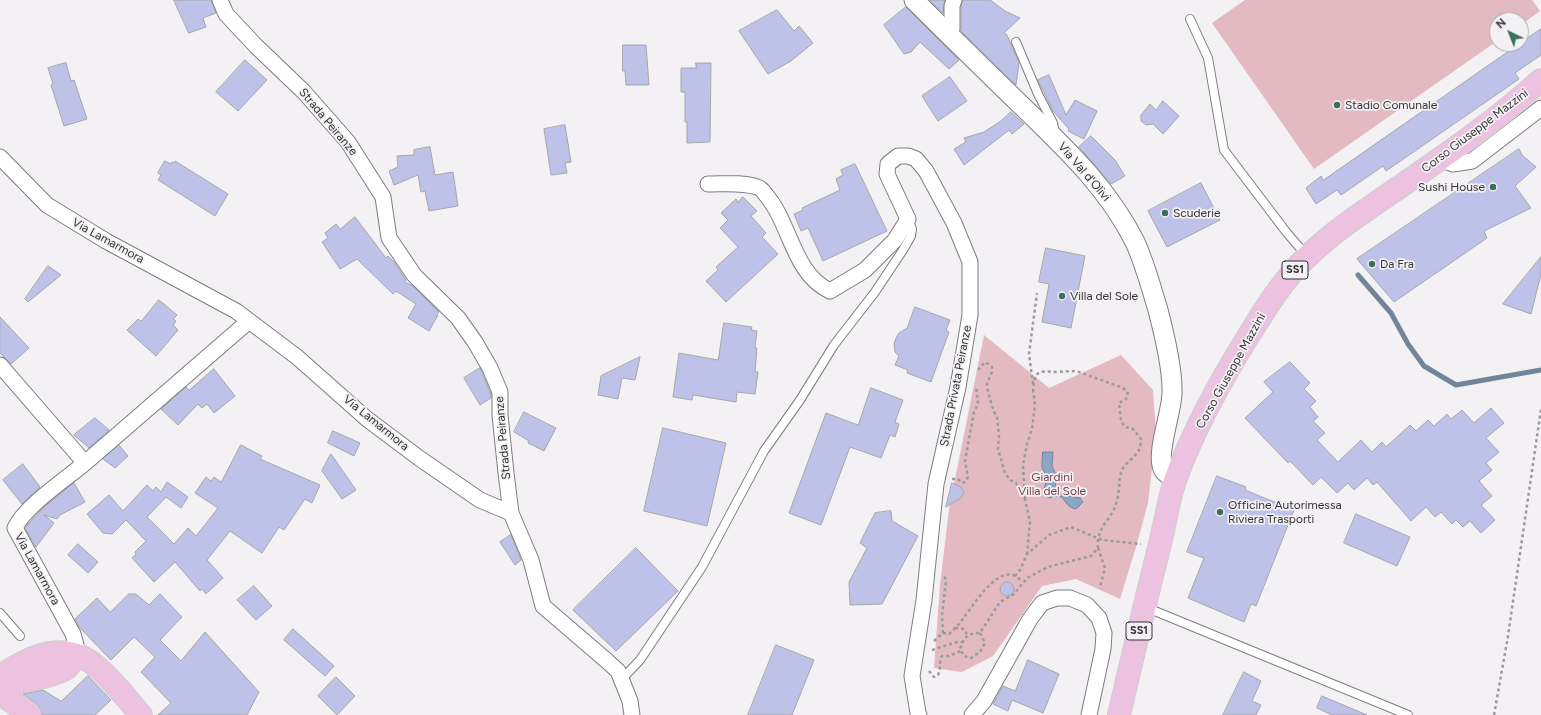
<!DOCTYPE html>
<html>
<head>
<meta charset="utf-8">
<style>
	body { margin:0 }
	#map { position:relative; width:1541px; height:715px; overflow:hidden; background:#f3f1f4; font-family:Figtree,sans-serif }
	canvas { display:block }
	.north { position:absolute; left:1489px; top:12px; width:40px; height:40px; box-sizing:border-box; background:#f3f1f4; border:1px solid #a7a5a7; border-radius:50%; rotate:317deg; font-size:11px; font-weight:700; line-height:16px; text-align:center; color:#343334 }
	.north::after { content:''; display:block; margin:auto; width:14px; height:18px; background:#38725b; clip-path:polygon(50% 0,100% 100%,50% 72%,0 100%) }
</style>
</head>
<body>
<div id="map">
<canvas width="1541" height="715"></canvas>
<div class="north">N</div>
</div>
<script>
const ctx = document.querySelector('canvas').getContext('2d');
ctx.lineJoin = 'round';
function fill(path, color) { ctx.fillStyle = color; ctx.fill(path, 'evenodd'); }
function stroke(path, color, width, dash) { ctx.strokeStyle = color; ctx.lineWidth = width; ctx.lineCap = dash ? 'butt' : 'round'; ctx.setLineDash(dash || []); ctx.stroke(path); }
function write(font, color, halo, rows, align = 'center') {
  ctx.font = font + ' Figtree,sans-serif'; ctx.lineWidth = 3.5; ctx.setLineDash([]); ctx.textBaseline = 'middle'; ctx.strokeStyle = halo; ctx.fillStyle = color; for (const [text, x, y, turn = 0] of rows) {
    ctx.save(); ctx.translate(x, y); ctx.rotate((+turn || 0) * Math.PI / 180); ctx.textAlign = isNaN(turn) ? turn : align; if (halo) ctx.strokeText(text, 0, 0); ctx.fillText(text, 0, 0); ctx.restore();
  }
}
fill(new Path2D(`
	M1245 0H1532L1540 11 1521 25V20H1497V41L1314 169 1212 23Z
	M984 335 1049 388 1121 355 1153 390 1156 433 1148 503 1136 547 1120 599 1076 579 1042 586 993 656 962 672 934 668 940 585 949 509Z`), '#e3bac1');
const water = new Path2D(`
	M1043 452H1053L1052 466 1057 477 1054 491 1069 496 1080 498 1083 502 1076 509C1069 508 1066 503 1062 497L1054 496 1050 498 1046 496 1043 492 1047 479 1042 467Z`);
fill(water, '#8ba6c5');
stroke(water, '#71849a', 1);
stroke(new Path2D(`
	M1358 275 1391 313 1408 344 1424 366 1456 385 1541 370`), '#71849a', 5);
const building = new Path2D(`
	M174 0H211L216 13 203 18 206 27 189 33Z
	M930 0H945L943 13 935 6Z
	M963 0H990L1005 11 1020 18 1004 33 1007 35 1019 63 1016 85 961 31V7Z
	M906 7 959 60 949 69 920 42 911 52 904 54 884 25Z
	M777 10 794 31 799 26 813 43 791 61 768 74 739 31Z
	M1541 29V55L1515 73 1519 79 1386 171 1383 166 1341 195 1337 190 1316 204 1306 188 1321 176 1323 180Z
	M623 45H646L649 85H626L625 71H623Z
	M245 60 267 80 238 111 216 92Z
	M66 63 71 81 74 80 87 119 64 126 51 85 53 84 48 68Z
	M696 63H711L710 142 687 143V122H685V92H681V68H696Z
	M1049 75 1066 115 1075 100 1097 111 1084 139 1068 131 1069 129 1053 111 1038 80Z
	M950 77 967 101 938 121 922 96Z
	M1163 101 1179 116 1163 134 1153 124 1146 125 1141 121V115L1150 104 1156 110Z
	M1011 112 1024 124 1012 134 1009 130 964 165 954 149 966 142 964 138 984 132 1001 121Z
	M565 125 571 162 565 163 567 173 551 175 544 129Z
	M1091 136 1115 160 1125 176 1111 184 1079 147Z
	M430 147 435 175 453 172 458 206 429 211 425 191 421 192 418 175 394 185 389 171 398 167 397 156 414 155V150Z
	M1519 149 1522 155 1536 167 1515 186 1531 208 1484 231 1487 238 1394 302 1357 259Z
	M165 161 171 164 172 162 174 163 175 161 228 194 215 216 158 180 161 175 158 173Z
	M855 164 887 231 823 261 808 228 801 231 794 214 803 210 802 208 840 190 836 179 843 175 841 170Z
	M1201 183 1220 220 1167 247 1148 211Z
	M743 197 757 211 751 216 766 233 762 237 778 254 726 302 706 281 718 270 716 267 738 247 720 228 728 220 721 213 736 199 738 202Z
	M355 217 386 258 388 256 394 262 406 280 405 282 413 286 439 312 437 314 438 315 429 331 408 318 416 304 396 291 393 294 357 259 340 269 322 242 328 238 325 233 336 224 340 229Z
	M1046 248 1085 256 1071 328 1042 322 1049 284 1039 282Z
	M1541 257V274L1531 314 1503 304Z
	M48 266 61 275 28 302 25 299Z
	M159 300 177 315 173 319 176 321 173 325 178 330 156 356 127 330 138 319 141 321Z
	M915 307 950 320 946 330 949 332 931 382 907 373 908 370 895 365 899 356 895 352 894 344 896 338 899 333 907 328Z
	M0 317 29 348 11 364 0 353Z
	M724 323 752 327 751 330 757 331 755 348H757L755 372H758L755 394 737 392 736 402 693 395 692 400 673 397 679 353 718 360Z
	M640 357 635 380 622 378 618 399 598 395 601 376Z
	M1290 362 1310 383 1304 389 1316 401 1310 407 1318 417 1313 421 1325 433 1317 440 1338 462 1361 440 1372 452 1382 442 1386 447 1410 425 1416 431 1428 420 1434 426 1447 414 1451 419 1462 410 1474 423 1491 408 1504 423 1486 438 1499 452 1486 463 1492 470 1479 481 1492 496 1481 505 1495 520 1481 533 1470 521 1463 527 1456 520 1452 524 1441 512 1435 517 1426 507 1411 521 1377 482 1373 485 1367 478 1354 490 1348 483 1337 493 1321 477 1313 485 1290 461 1288 463 1245 418 1273 392 1264 382Z
	M480 368 491 394V398L480 405 464 378Z
	M214 369 235 396 214 413 207 404 202 408 198 404 178 425 161 409 186 387 189 390Z
	M871 388 903 400 895 422 899 424 895 437 890 435 881 458 850 447 821 525 789 513 826 413 858 425Z
	M524 412 556 428 544 451 528 443 529 441 514 432Z
	M95 418 109 430 89 448 74 435Z
	M663 428 726 443 707 526 644 511Z
	M333 431 360 443 354 456 328 443Z
	M119 445 128 456 115 468 103 459Z
	M241 445 262 456 260 459 320 485 312 503 305 499 284 530 279 527 262 553 230 531 207 560 223 578 206 594 202 589 200 591 175 562 154 582 132 558 136 554 135 552 146 541 126 520 112 534 103 533 87 514 109 495 123 511 147 485 153 491 156 487 161 492 167 482 188 497 181 508 166 497 147 517 174 544 188 528 196 536 218 508 195 493 206 477 211 481 214 477 221 482Z
	M331 454 356 490 342 499 322 471Z
	M23 464 40 487 22 504 3 480Z
	M1217 476 1246 487 1245 490 1294 510 1256 606 1251 604 1244 622 1188 598 1204 558 1187 552Z
	M74 483 85 502 60 515 57 519 44 515 54 523 36 547 25 528 27 525 42 509Z
	M952 483 961 487 964 492 962 497 946 507Z
	M891 511 892 521 918 536 882 604 850 605 849 582 867 548 860 543 875 513Z
	M1356 514 1410 537 1397 566 1344 543Z
	M511 535 521 560 515 565 500 542Z
	M78 544 98 562 88 573 68 555Z
	M636 548 678 591 616 651 573 610Z
	M1000 589a7 7 0 1 1 14 0a7 7 0 1 1-14 0Z
	M254 586 272 606 256 620 237 600Z
	M129 594H136L149 605 160 594 182 617 160 640 181 661 205 632 259 692 247 715H158L171 703 141 672 155 657 134 637 111 660 80 628 75 619 97 598 110 612Z
	M293 629 334 666 325 676 284 640Z
	M776 645 814 660 792 715H748Z
	M1028 660 1059 674 1043 713 1012 700 1008 711 993 704 1003 686 1015 691Z
	M1244 672 1261 681 1252 701 1261 705 1256 715H1223Z
	M88 676 111 700 95 715H42L41 710 38 705 23 694 43 690 61 701Z
	M336 677 355 696 337 715 318 696Z
	M1322 696 1367 715H1332L1317 708Z`);
fill(building, '#bec1e8');
stroke(building, '#a6a6a9', 1);
const service = new Path2D(`
	M1190 19 1208 58 1224 150 1287 233 1307 256
	M1016 42 1038 94 1053 123 1055 133
	M1145 607 1408 715
	M0 613 20 636
	M621 680 640 660 702 567 764 451 800 400 834 345 875 292 903 250 911 236 912 229 908 219`);
const minor = new Path2D(`
	M220 0 226 14 256 46 304 92 348 142 383 197 389 238 414 275 458 318 475 342 490 368 500 392V415L506 473 511 513 531 560 543 606 607 661 618 671 630 701 632 715
	M947 33 952 29V6L954 0
	M0 157 47 205 106 241 236 311 297 357 367 419 419 458 480 500 511 513
	M1440 159 1453 164 1472 161 1541 108
	M708 184C724 184 742 182 757 187 761 188 764 192 766 195 791 224 793 274 830 291L865 270 895 240 908 219 887 174 888 164 898 156H908L916 159 926 171 954 223 970 262V315L958 387 936 484 924 600 912 676 918 713 919 715
	M0 365 85 463C66 479 24 507 15 528L73 634 76 645 75 655
	M85 463 249 321
	M972 715 984 701 1030 619 1042 603 1057 598H1070L1087 605 1099 618 1104 633 1103 649 1089 715`);
const tertiary = new Path2D(`
	M914 0C950 36 987 72 1024 108 1066 149 1108 188 1135 242 1145 264 1151 287 1158 310 1164 333 1173 371 1172 394 1171 414 1158 448 1162 465 1163 473 1170 475 1176 479`);
const primary = new Path2D(`
	M0 677C23 660 53 644 82 657 102 666 126 698 141 715
	M0 685C16 683 54 677 67 668 71 664 73 660 75 655
	M0 693 30 715
	M1119 715C1132 659 1145 603 1159 548 1165 525 1168 500 1176 478 1194 428 1221 380 1249 335 1266 308 1284 278 1308 256 1336 229 1369 208 1401 186 1449 153 1498 119 1541 80`);
stroke(service, '#7d7c7e', 10);
stroke(minor, '#7d7c7e', 17);
stroke(tertiary, '#7d7c7e', 21);
stroke(primary, '#cecece', 24);
stroke(new Path2D(`
	M978 370 985 362 992 367V372L987 383 988 392 994 412 997 417 999 436 998 449 1005 473 1010 480 1016 483 1025 499 1030 522 1027 554
	M1033 384 1029 354 1037 293
	M952 479H958L962 483 965 482 968 477 965 461 974 412 978 404 976 386
	M1025 499 1023 465 1027 444 1032 429 1035 405 1033 389
	M1098 548 1105 568 1100 587
	M1015 576 1020 570 1027 554 1049 535 1071 527 1102 540 1141 544
	M955 628 964 629 968 636
	M943 633 949 634C952 631 955 628 958 625 970 612 1001 554 1022 582
	M980 633 985 643 980 652 971 658 964 656 960 649C964 638 967 633 980 633L1000 602 1014 594 1027 578 1048 567 1091 556 1098 548C1096 527 1110 522 1116 504 1120 493 1118 479 1122 470 1126 462 1136 457 1140 448 1141 446 1140 442 1141 439L1133 429 1125 427 1121 421 1119 403 1126 399 1128 395 1127 391 1123 388 1079 372C1071 370 1064 372 1056 372 1037 371 1035 370 1033 391
	M934 641 943 633 942 616 946 581 944 575
	M932 650 957 642H963
	M929 671 934 677 938 675C941 669 939 662 942 656H949L961 651
	M1494 715 1508 636 1541 409`), '#9a999b', 2.5, [3, 3]);
stroke(service, '#fff', 8);
stroke(minor, '#fff', 15);
stroke(tertiary, '#fff', 19);
stroke(primary, '#edc1e0', 22);
for (const [x, y, r, color] of [
	[1337,105,4,"#38725b"],
	[1493,187,4,"#38725b"],
	[1165,213,4,"#38725b"],
	[1372,264,4,"#38725b"],
	[1062,296,4,"#38725b"],
	[1220,512,4,"#38725b"]
]) { const dot = new Path2D(); dot.arc(x, y, r, 0, 2 * Math.PI); ctx.fillStyle = color; ctx.fill(dot); stroke(dot, '#f3f1f4', 1.5); }
for (const [x, y, w] of [
	[1295,270,26],
	[1139,631,26]
]) { const box = new Path2D(); box.roundRect(x - w / 2, y - 9, w, 18, 3); ctx.fillStyle = '#f3f1f4'; ctx.fill(box); stroke(box, '#343334', 1); }
write('bold 11px', '#343334', null, [
	["SS1",1295,270],
	["SS1",1139,631]
]);
write('12px', '#343334', '#f3f1f4', [
	["Stadio Comunale",1345,105],
	["Sushi House",1485,187,"right"],
	["Scuderie",1173,213],
	["Da Fra",1380,264],
	["Villa del Sole",1070,296],
	["Officine Autorimessa",1228,505],
	["Riviera Trasporti",1228,519]
], 'left');
write('12px', '#343334', '#f3f1f4', [
	["Strada Peiranze",328,122,50],
	["Corso Giuseppe Mazzini",1475,131,-37],
	["Via Val d'Olivi",1084,172,49],
	["Via Lamarmora",108,241,29],
	["Corso Giuseppe Mazzini",1231,371,-61],
	["Strada Privata Peiranze",956,386,-79],
	["Via Lamarmora",376,423,39],
	["Strada Peiranze",503,438,-95],
	["Via Lamarmora",37,569,61]
]);
write('12px', '#793e4a', '#f3f1f4', [
	["Giardini",1052,477],
	["Villa del Sole",1052,491]
]);
</script>
</body>
</html>
